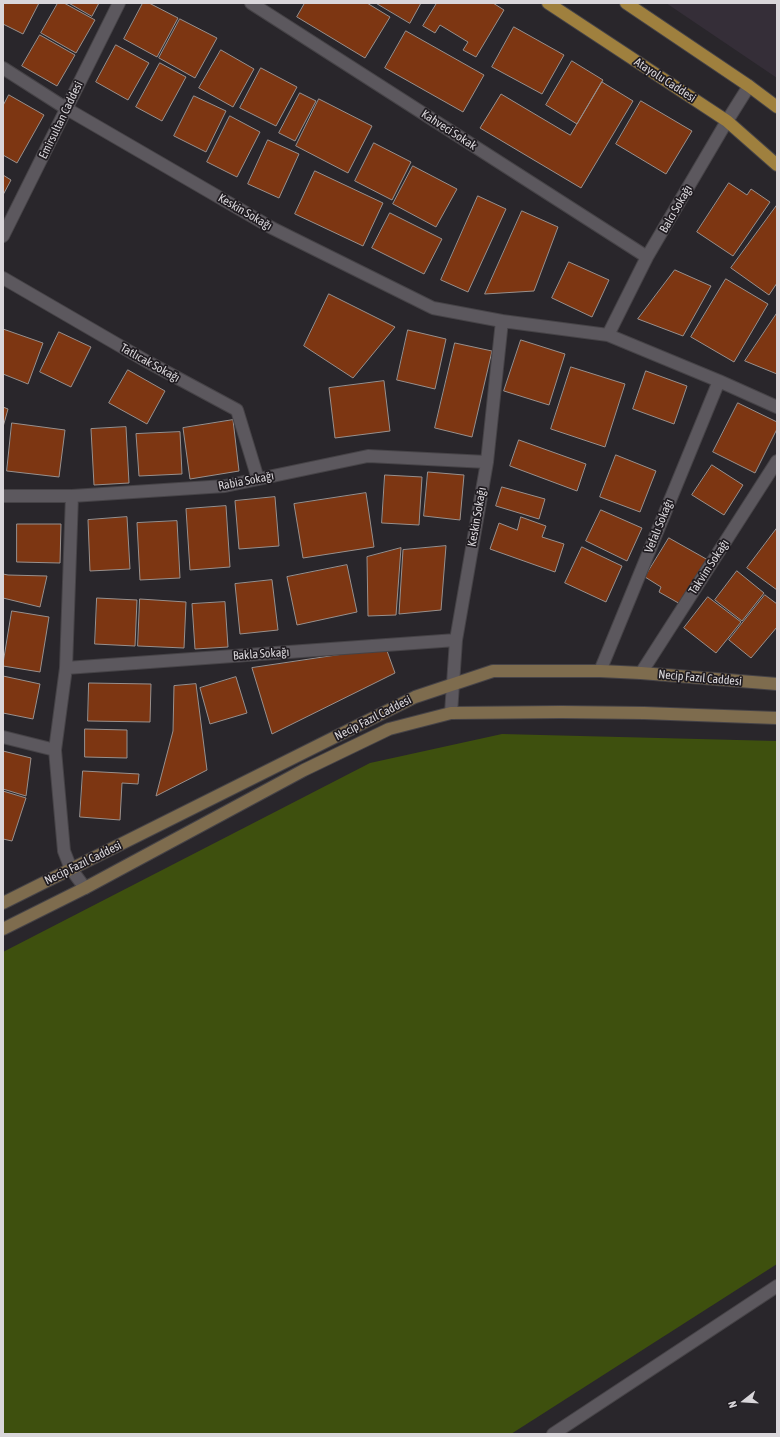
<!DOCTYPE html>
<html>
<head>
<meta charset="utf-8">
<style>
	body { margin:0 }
	#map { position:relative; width:780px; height:1437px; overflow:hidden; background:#29262b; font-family:"Asap Condensed",sans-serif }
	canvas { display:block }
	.frame { position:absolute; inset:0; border:4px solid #d9d6da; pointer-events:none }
	.north { position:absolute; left:724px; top:1381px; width:40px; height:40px; -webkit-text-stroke:3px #201c21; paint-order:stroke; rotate:253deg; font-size:11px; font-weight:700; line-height:16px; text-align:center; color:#d9d6da }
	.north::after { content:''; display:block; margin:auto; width:14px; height:18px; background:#d9d6da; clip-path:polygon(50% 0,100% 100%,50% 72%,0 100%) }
</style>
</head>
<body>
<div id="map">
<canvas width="780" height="1437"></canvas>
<div class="frame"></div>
<div class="north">N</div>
</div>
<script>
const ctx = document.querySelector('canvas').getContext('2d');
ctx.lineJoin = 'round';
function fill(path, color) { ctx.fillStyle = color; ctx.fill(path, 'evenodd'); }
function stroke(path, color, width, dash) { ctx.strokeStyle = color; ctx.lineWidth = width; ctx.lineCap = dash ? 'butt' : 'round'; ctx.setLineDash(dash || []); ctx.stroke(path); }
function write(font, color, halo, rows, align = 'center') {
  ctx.font = font + ' "Asap Condensed",sans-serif'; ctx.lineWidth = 3.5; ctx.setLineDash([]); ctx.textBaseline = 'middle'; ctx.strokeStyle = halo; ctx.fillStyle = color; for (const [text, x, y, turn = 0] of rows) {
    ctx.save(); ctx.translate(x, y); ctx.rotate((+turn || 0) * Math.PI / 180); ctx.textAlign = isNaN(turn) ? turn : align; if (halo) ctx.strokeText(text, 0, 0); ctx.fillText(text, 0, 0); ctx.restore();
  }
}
fill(new Path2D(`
	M666 3H777V78Z`), '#352e38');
fill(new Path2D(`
	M502 734 777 741V1264L511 1434H3V952L370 763Z`), '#3e500e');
const building = new Path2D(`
	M3 3H39L23 34 3 24Z
	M58 3H64L95 20 76 53 41 33Z
	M69 3H99L92 16Z
	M143 3H149L178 18 157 57 124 39Z
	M305 3H367L390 17 365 58 297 17Z
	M376 3H421L410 23Z
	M437 3H493L504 10 476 57 463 50 468 42 440 25 435 33 423 26Z
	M180 19 217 38 195 78 159 58Z
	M514 27 564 55 542 94 492 67Z
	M406 31 484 75 463 112 385 68Z
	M40 35 75 55 57 86 22 66Z
	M116 45 149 63 128 100 96 82Z
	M221 50 254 69 233 107 199 88Z
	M572 61 603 80 577 124 546 105Z
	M160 63 186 77 162 121 136 107Z
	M261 68 297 87 276 126 240 108Z
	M602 82 633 101 581 188 480 128 501 94 570 135Z
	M300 93 316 101 295 141 279 133Z
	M9 95 44 115 17 163 3 155V106Z
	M194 96 226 111 206 152 174 136Z
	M319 99 372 126 348 173 296 146Z
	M641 101 692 131 666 174 616 144Z
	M230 116 260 132 237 177 207 162Z
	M268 140 299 154 279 198 248 184Z
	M374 143 411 162 392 200 355 181Z
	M413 166 457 189 436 227 393 204Z
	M315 171 383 203 363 246 295 214Z
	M3 175 11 180 3 195Z
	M729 183 747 195 751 189 770 202 733 256 697 232Z
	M478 196 506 209 468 292 441 280Z
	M777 205V283L769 295 731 268Z
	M522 211 558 227 534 291 485 294Z
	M390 213 442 239 424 274 372 248Z
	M569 262 609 280 592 317 552 298Z
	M675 270 711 286 683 336 638 319Z
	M726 279 768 304 734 362 691 337Z
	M329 294 395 327 353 378 304 346Z
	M777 313V374L745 361Z
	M3 329 43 343 28 384 3 374Z
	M408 330 446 339 435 389 397 380Z
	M59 332 91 347 71 387 40 372Z
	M521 340 565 354 549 405 504 391Z
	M455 343 492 351 472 437 435 428Z
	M571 367 625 384 605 447 551 429Z
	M128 370 165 391 147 424 109 403Z
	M646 371 687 386 674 424 633 409Z
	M384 381 390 431 335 438 329 388Z
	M738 403 777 422V429L755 473 713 452Z
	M3 407 8 409 3 427Z
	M233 420 239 471 190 479 183 428Z
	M12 423 65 430 59 477 7 471Z
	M126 427 129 483 94 485 91 429Z
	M180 432 182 474 139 476 136 434Z
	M519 440 586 464 577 491 510 466Z
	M616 455 656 471 640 512 600 497Z
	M712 465 743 485 724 515 692 495Z
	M428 472 464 475 460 520 424 516Z
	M385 475 422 477 419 525 382 523Z
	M502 487 545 499 539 519 496 506Z
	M366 493 374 547 303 558 294 504Z
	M275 497 279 546 239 549 235 501Z
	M226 506 230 567 190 570 186 509Z
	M601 510 642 528 627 561 586 541Z
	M127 517 130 569 90 571 88 520Z
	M521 517 546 526 542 537 564 544 555 572 490 549 499 523 517 530Z
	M177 521 180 578 140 580 137 523Z
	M17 524H61L60 563 17 562Z
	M777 528V590L747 568Z
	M669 538 708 560 682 605 659 592 661 587 645 577Z
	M446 546 441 610 399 614 403 550Z
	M582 547 622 566 606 602 565 583Z
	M401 548 396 615 368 616 367 557Z
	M347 565 357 612 297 625 287 577Z
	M737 571 764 593 742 621 715 600Z
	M3 574 8 575 47 576 40 607 3 598Z
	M272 580 278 630 240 634 235 584Z
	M765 595 777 604V627L751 658 729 640Z
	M708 597 741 622 716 653 684 628Z
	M97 598 137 600 135 646 95 644Z
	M140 599 186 602 184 648 138 646Z
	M225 602 228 647 195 649 192 604Z
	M12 611 49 617 40 672 3 666Z
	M386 648 395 673 272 734 252 668Z
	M3 676 40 684 33 719 3 713Z
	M236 677 247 713 210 724 200 688Z
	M89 683 151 684 150 722 88 721Z
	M196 684 207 770 156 796 173 731 174 686Z
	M85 729 127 730V758L85 757Z
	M3 751 31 758 26 796 3 789Z
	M83 771 139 774 138 784 122 783 120 820 80 817Z
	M3 791 26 798 12 841 3 839Z`);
fill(building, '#7d3612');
stroke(building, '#98908d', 1);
const street = new Path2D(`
	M251 3 647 257
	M3 68 67 109 272 228 433 308 502 321 487 462 456 640 451 713
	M3 236 119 3
	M3 278 146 361 237 410 258 479
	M502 321 608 335 719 381 777 407
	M608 335 647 257 727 121 749 86
	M3 496H72L225 486 368 456 487 462
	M72 496 66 668 55 750 64 851 71 869 85 888
	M66 668 456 640
	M600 671 719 381
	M641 673 777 461
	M3 737 55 750
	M553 1434 777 1286`);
const secondary = new Path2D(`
	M3 903 415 697 493 671H600L641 673 777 684
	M3 929 85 888 304 770 389 729 451 713 561 712 644 713 777 718`);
const primary = new Path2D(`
	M548 3 727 121 777 165
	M626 3 749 86 777 107`);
stroke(street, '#464347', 14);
stroke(secondary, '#464347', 14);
stroke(primary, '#464347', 14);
stroke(street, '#5c585e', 12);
stroke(secondary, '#7e6c4e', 12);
stroke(primary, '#9f803e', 12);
write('12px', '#d9d6da', '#201c21', [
	["Atayolu Caddesi",665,80,33],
	["Emirsultan Caddesi",61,120,-64],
	["Kahveci Sokak",449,130,33],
	["Balcı Sokağı",676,209,-60],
	["Keskin Sokağı",245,212,30],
	["Tatlıcak Sokağı",150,363,29],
	["Rabia Sokağı",246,481,-11],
	["Keskin Sokağı",477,517,-80],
	["Vefalı Sokağı",659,526,-68],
	["Takvim Sokağı",709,567,-57],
	["Bakla Sokağı",261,654,-4],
	["Necip Fazıl Caddesi",700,678,5],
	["Necip Fazıl Caddesi",373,718,-27],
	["Necip Fazıl Caddesi",83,863,-26]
]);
</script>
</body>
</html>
